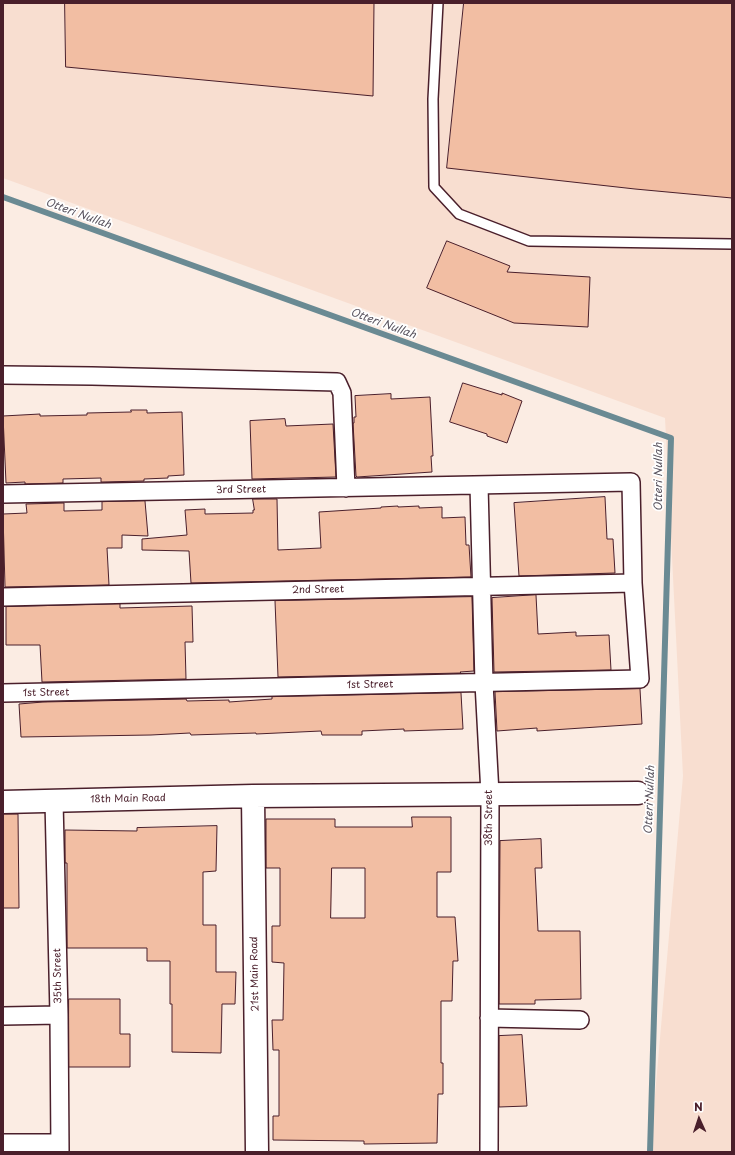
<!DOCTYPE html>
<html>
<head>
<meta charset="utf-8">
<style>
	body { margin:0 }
	#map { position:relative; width:735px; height:1155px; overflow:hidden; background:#fbece3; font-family:"Playpen Sans",sans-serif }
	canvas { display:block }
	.frame { position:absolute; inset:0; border:4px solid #4a1f2b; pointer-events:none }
	.north { position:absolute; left:679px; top:1099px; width:40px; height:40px; -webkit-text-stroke:3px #fff; paint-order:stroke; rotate:357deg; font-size:11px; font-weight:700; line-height:16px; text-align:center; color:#4a1f2b }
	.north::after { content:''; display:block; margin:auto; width:14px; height:18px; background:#4a1f2b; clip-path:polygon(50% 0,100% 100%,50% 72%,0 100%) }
</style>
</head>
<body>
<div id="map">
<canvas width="735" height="1155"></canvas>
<div class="frame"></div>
<div class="north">N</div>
</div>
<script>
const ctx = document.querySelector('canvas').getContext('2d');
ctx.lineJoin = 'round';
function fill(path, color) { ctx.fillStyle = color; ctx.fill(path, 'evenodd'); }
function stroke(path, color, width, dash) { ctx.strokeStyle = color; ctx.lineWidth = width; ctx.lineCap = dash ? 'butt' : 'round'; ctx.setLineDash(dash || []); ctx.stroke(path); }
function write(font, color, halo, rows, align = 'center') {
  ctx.font = font + ' "Playpen Sans",sans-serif'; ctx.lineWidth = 3.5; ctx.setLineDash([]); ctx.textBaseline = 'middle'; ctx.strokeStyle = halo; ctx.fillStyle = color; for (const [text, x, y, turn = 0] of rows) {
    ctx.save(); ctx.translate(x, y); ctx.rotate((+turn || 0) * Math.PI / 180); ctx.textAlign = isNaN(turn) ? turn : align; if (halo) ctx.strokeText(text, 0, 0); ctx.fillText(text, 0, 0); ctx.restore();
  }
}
fill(new Path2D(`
	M3 3H732V1152H650L683 776 665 418 3 178Z`), '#f8ded0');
stroke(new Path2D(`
	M3 197 671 438 650 1152`), '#6a8a93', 6);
const building = new Path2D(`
	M65 3H374L373 96 66 67Z
	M464 3H732V198L635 189 447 168Z
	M447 241 510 266 507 272 590 277 588 327 514 323 427 288Z
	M463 383 502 395V393L522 401 507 443 487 436V434L450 422Z
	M391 394V399L430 397 433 456H431L432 472 357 477 356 476 353 423H354V417H356L355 396Z
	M131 410H147V413L182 412 184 475 168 476V478L144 479V481L101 482V478L63 479V483L25 484V482L6 483 3 416 40 414V416L87 415V413L131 412Z
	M285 419 286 426 333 424 336 477 252 479 250 421Z
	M605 497 607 539H613L615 573 519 576 514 503Z
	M253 499H277L278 550 321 548 319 512 381 508V507L398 506V507L419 506V508L442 507V518L465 517 466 545H469L471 577 191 583 189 551 142 550V539L187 535 185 510 205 509V514L253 513V510H254Z
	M145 501 148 536 122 535V548H107L109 585 5 587 3 514 27 513 26 504 64 503V511L102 510V502Z
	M536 595 538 634 576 632V636L609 635 611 670 494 672 492 598Z
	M472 597 474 671 460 672 461 673 278 677 275 601Z
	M120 604V608L192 606 193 642H185L186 679 42 682 40 645H6V607Z
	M640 689 642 724 537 731V728L497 731 495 692Z
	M461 693 463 729 404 731V729L362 731V735H322L321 731 256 734V733L191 735 190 733 151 735 21 737 19 704 43 702 186 699 187 701 229 700V702L272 699V697Z
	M3 814H18L19 908H3Z
	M412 817H451V872H437V917H455L458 961H453L452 1001H441V1063H443V1094H438L437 1143 364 1144V1141L273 1140V1116H279V1050H273L272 1020H283L284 963 272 962V926H280V868H266V819H335V827H412ZM332 868H365V918H331Z
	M217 826 216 871 203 872V925H216V972H236L235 1004H222L221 1053 172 1052V1004H170V961H147V948H67V863H65V830L137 831V828Z
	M541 839 542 868H535L538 931H580L581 999 535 1000V1004H499L500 841Z
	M69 999H120V1034H130V1067H69Z
	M522 1035 527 1106 499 1107V1036Z`);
fill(building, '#f2bea3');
stroke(building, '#4a1f2b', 1);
const service = new Path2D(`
	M438 3 433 99 434 187 459 214 529 241 732 244`);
const minor = new Path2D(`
	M3 375 92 376 337 382 342 393 346 488
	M479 485 484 683 490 794 489 1152
	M3 494 631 482 633 583 640 679 3 693
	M3 597 633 583
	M54 801 59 1015 60 1152
	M3 1016 59 1015
	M489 1018 580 1020
	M3 1143H60`);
const tertiary = new Path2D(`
	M253 796 257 1152
	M3 802 253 796 638 793`);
stroke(service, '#4a1f2b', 12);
stroke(minor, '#4a1f2b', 20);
stroke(tertiary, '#4a1f2b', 25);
stroke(service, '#fff', 9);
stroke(minor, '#fff', 17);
stroke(tertiary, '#fff', 22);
write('10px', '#4a1f2b', '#fff', [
	["3rd Street",241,490,-1],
	["2nd Street",318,590,-1],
	["1st Street",370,685,-1],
	["1st Street",46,693,-1],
	["18th Main Road",128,799,-1],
	["38th Street",489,818,-90],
	["21st Main Road",255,974,-91],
	["35th Street",58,976,-91]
]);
write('italic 11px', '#5a545f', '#fff', [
	["Otteri Nullah",78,214,20],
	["Otteri Nullah",383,324,20],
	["Otteri Nullah",659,477,-90],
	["Otteri Nullah",650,800,-88]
]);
</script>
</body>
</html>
